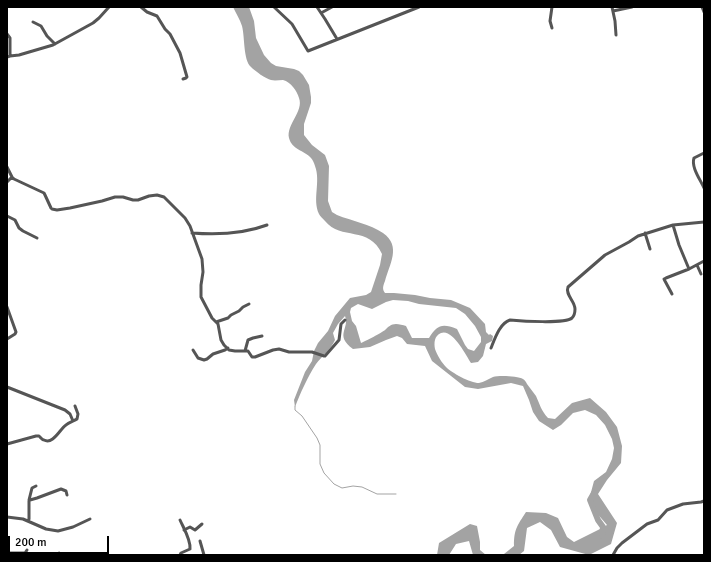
<!DOCTYPE html>
<html>
<head>
<meta charset="utf-8">
<style>
	body { margin:0 }
	#map { position:relative; width:711px; height:562px; overflow:hidden; background:#fff; font-family:Signika,sans-serif }
	canvas { display:block }
	.frame { position:absolute; inset:0; border:8px solid #000; pointer-events:none }
	.scale { position:absolute; left:8px; top:536px; width:101px; height:18px; box-sizing:border-box; border:2px solid #000; border-top:0; padding-left:5px; font-size:12px; line-height:14px; white-space:nowrap; color:#000; -webkit-text-stroke:3px #fff; paint-order:stroke }
</style>
</head>
<body>
<div id="map">
<canvas width="711" height="562"></canvas>
<div class="frame"></div>
<div class="scale">200 m</div>
</div>
<script>
const ctx = document.querySelector('canvas').getContext('2d');
ctx.lineJoin = 'round';
function fill(path, color) { ctx.fillStyle = color; ctx.fill(path, 'evenodd'); }
function stroke(path, color, width, dash) { ctx.strokeStyle = color; ctx.lineWidth = width; ctx.lineCap = dash ? 'butt' : 'round'; ctx.setLineDash(dash || []); ctx.stroke(path); }
fill(new Path2D(`
	M233 7H249L254 21 256 38 264 55 271 63 276 66 294 69 299 71 303 75 309 85 311 97V103L304 124V135L312 145 325 155 329 166 328 201 332 212 337 215C352 221 370 224 383 233 402 246 389 265 385 281 383 286 382 289 385 293H394L415 295 430 298 451 300 470 308 485 324 486 332 489 335 490 334 493 336 492 341 486 344 483 356 478 362 471 363C466 355 452 328 441 333 434 336 434 343 435 349 437 355 442 363 446 367 452 373 470 383 479 383 484 382 488 379 493 377 499 375 518 376 523 379 525 380 526 382 527 384 530 388 533 392 536 396 540 405 541 410 548 418L555 419 572 403 590 398 606 412 617 427 622 446 621 463 607 480 598 494 617 523 611 544 589 555 560 547 551 530 540 522 527 528 524 551 519 555H498L504 554 514 546C514 529 517 526 526 512L546 513 558 518 567 537 574 542 600 529 607 525 595 511 590 496 594 481 606 472 612 459 614 448 612 439 605 425 596 415 585 410 573 413 561 425 553 430 539 421 533 412 529 400 523 386 511 383 478 389 465 387 432 361 425 346 407 344 402 338 397 336 386 340 370 347 353 349C334 335 350 329 345 316L338 324 333 333 335 340C331 349 322 356 316 364 308 376 300 394 295 407L294 400 305 372 312 361 314 351 318 343 328 331 335 316 350 298 366 295 371 292 380 265 382 254C369 225 341 241 325 221 323 219 320 216 319 214 312 199 321 182 315 166 314 163 313 160 311 158 304 150 292 150 289 138 286 125 304 111 299 98 297 91 291 82 283 80 279 80 275 81 271 80 266 79 255 71 251 67 243 60 245 37 242 26 240 20 236 13 233 7ZM393 300 408 301 419 304 456 308 465 314 475 326 481 337V342L474 351 468 349 465 345 457 329C442 323 437 325 429 338H412L406 326C403 325 399 324 396 324 391 324 388 327 385 330 383 332 364 342 361 343L356 326 352 321 350 312 351 308 358 304 372 309 386 302Z
	M470 524 477 526 480 542V550L486 555H473L469 541 456 544 449 555H437L439 543Z`), '#a3a3a3');
stroke(new Path2D(`
	M295 406V410L302 416 317 438 320 445V464L324 473 334 484 342 488 353 486 362 487 377 494H396`), '#a3a3a3', 1);
stroke(new Path2D(`
	M594 493 590 500 598 520 603 527 602 536`), '#a3a3a3', 6);
stroke(new Path2D(`
	M141 7 147 12 157 16 165 29 170 34 180 53 187 77 186 78 183 79
	M274 7 292 24 308 51 419 7
	M317 7 325 19 337 39
	M552 7 550 21 552 28
	M612 7 615 21 616 35
	M702 7 704 12
	M613 11 632 7
	M321 13 332 7
	M33 22 41 26 47 36 55 44
	M7 34 10 38V56
	M7 57 10 56 19 55 53 45 93 23 99 18 109 7
	M704 153 694 158C691 167 700 179 704 188
	M7 167 12 177 14 179 44 193 45 195 51 208 52 209 57 210 70 208 102 201 115 197H123L133 200H138L149 196 157 195 164 197 185 218 190 226 202 259 203 272 201 285V297L212 318 218 324 221 340 224 345 229 350 235 351H248L252 357H255L273 350 279 349 289 352H312L324 356H325L339 340 341 324 345 320
	M7 182 12 177
	M7 216 15 220 19 228 23 231 37 238
	M673 225 679 245 689 269
	M192 233C217 235 243 234 267 225
	M645 233 650 249
	M697 265 701 274
	M672 294 665 281 664 279 666 278 689 269 704 261
	M7 307 16 332 15 334 7 339
	M216 322 228 318 231 315 239 311 243 307 249 304
	M491 348C495 338 500 323 510 320 521 321 565 324 572 318 574 316 575 312 575 309 575 301 565 295 568 287L605 255 629 242 638 236 673 225 704 222
	M193 350 198 358 204 360 207 359 213 354 225 350 228 348
	M245 351 248 340 253 338 262 336
	M7 387 65 410 70 414 73 421
	M7 444 36 436H39C41 438 42 440 44 440 53 445 60 429 66 425 69 422 74 421 77 419L78 414 75 406
	M29 500 32 488 36 486
	M7 517 23 519 46 529 58 531 73 527 90 519
	M28 521 29 519V501L30 500 37 498 61 489 66 491 67 495
	M184 530 190 527 195 530 202 524
	M200 541 204 555
	M7 553H25L27 550
	M59 553 60 555
	M180 555 181 553 190 549C191 540 184 529 180 520
	M613 555 617 548 622 543 647 524 658 520 667 510 683 504 701 502 704 501`), '#555', 3);
</script>
</body>
</html>
